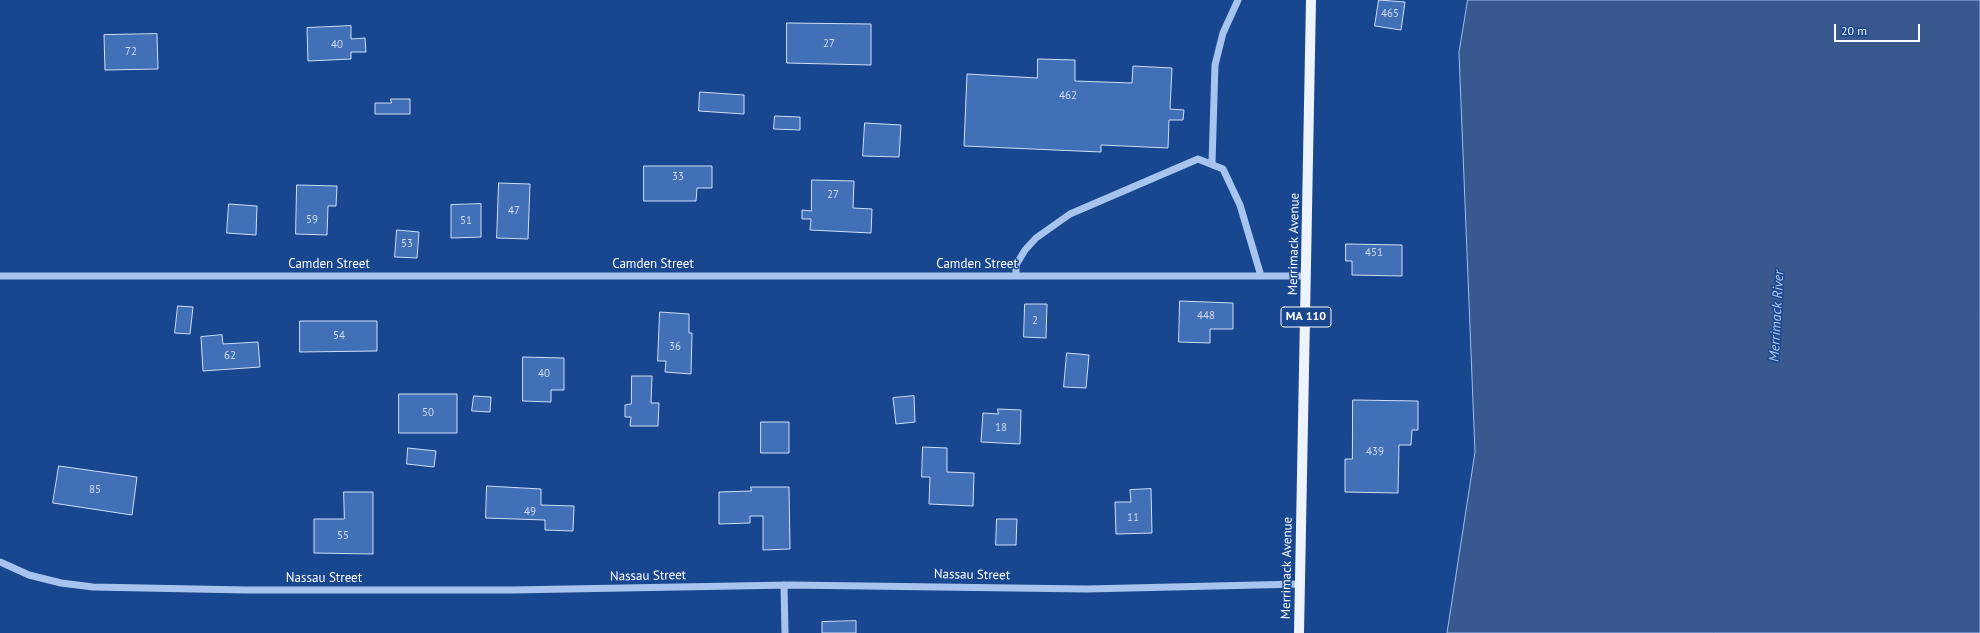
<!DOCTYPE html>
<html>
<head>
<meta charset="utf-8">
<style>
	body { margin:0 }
	#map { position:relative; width:1980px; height:633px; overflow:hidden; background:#19478f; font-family:"PT Sans",sans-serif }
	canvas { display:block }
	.scale { position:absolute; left:1834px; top:24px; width:86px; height:18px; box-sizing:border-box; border:2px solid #fff; border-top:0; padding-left:5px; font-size:12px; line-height:14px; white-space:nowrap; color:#fff; -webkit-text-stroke:3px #19478f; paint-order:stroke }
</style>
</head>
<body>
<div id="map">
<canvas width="1980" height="633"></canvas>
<div class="scale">20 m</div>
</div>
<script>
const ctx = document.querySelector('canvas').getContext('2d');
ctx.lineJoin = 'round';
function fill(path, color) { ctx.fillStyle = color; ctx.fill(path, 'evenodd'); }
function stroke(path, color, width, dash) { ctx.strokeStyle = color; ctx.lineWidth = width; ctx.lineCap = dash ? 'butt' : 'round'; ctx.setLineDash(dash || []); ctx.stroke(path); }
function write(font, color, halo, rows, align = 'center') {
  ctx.font = font + ' "PT Sans",sans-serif'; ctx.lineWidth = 3; ctx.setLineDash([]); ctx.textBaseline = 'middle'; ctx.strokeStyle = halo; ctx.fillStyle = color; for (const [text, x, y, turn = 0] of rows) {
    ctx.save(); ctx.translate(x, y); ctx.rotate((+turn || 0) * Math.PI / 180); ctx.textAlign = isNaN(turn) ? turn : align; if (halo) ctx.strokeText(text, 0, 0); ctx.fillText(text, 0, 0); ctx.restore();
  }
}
const water = new Path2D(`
	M1468 0H1980V633H1447L1475 452 1459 53Z`);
fill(water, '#38588e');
stroke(water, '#9abef1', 1);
const building = new Path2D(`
	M1379 0 1405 2 1401 30 1375 26Z
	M787 23 871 24V65L787 63Z
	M351 26V39L365 38 366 52H351V59L308 61 307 28Z
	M157 34 158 69 105 70 104 35Z
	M1038 59 1075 60V81L1132 83 1133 66 1172 68 1170 109 1184 110 1183 120H1169L1168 148 1101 145V152L964 146 967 74 1037 78Z
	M700 92 744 95V114L699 111Z
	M391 99H410V114H375V103H391Z
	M775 116 800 117V130L774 129Z
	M865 123 901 125 899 157 863 156Z
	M644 166H712V188H697L696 201H644Z
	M812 180 854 181 853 208 872 209 871 233 810 230 811 219H802V210L811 211Z
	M499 183 530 184 528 239 497 238Z
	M297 185 337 186 336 206H328L327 235 296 234Z
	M229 204 257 206 256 235 227 233Z
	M481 204V237L451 238V205Z
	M397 230 419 232 417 258 395 257Z
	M1346 244 1402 245V276L1352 275V261H1346Z
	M1180 301 1233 303V329H1210V343L1179 342Z
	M1025 304H1047L1046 338 1024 337Z
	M178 306 193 307 190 334 175 333Z
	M660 312 689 314V333H692L691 374 665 372 666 361H658Z
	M300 321H377V351L300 352Z
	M222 335 223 344 258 342 260 367 203 371 201 337Z
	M1067 353 1089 355 1086 388 1064 387Z
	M523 357 564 358V390H551V402L523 401Z
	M632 376H652L651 403H659L658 426H630L631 417H625V405L631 404Z
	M399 394H457V433H399Z
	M474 396 491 397 490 412 472 411Z
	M914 396 915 422 896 424 893 398Z
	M1353 400 1418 401V430H1412L1411 445H1399L1398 493 1345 492V459H1352Z
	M998 409 1021 410 1020 444 981 442 983 413 998 414Z
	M761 422H789V453H761Z
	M923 447 947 448V472L974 473 973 506 929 504 930 477H922Z
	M408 448 436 451 434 467 407 464Z
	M59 466 137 477 132 515 53 503Z
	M487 486 541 489V505L574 506 573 531 545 530V520L486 518Z
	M751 487H789L790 549 763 550V516H750V523L719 524V492L751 491Z
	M1151 489 1152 533 1116 534 1115 502H1131L1130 490Z
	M344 492H373V554L314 553V519H344Z
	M997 519H1017L1016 545H996Z
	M856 621V633H822V622Z`);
fill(building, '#4270b7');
stroke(building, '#cddffa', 1);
stroke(new Path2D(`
	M1212 163 1215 65 1223 33 1238 0
	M0 276H1306
	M1016 276V265L1025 250 1036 238 1070 214 1198 159 1223 169 1240 205 1261 276
	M0 562 29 575 61 583 93 587 246 590H512L790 585 1087 589 1300 584
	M784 585 785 633`), '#a7c4ef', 7);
stroke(new Path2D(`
	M1299 633 1311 0`), '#eef4ff', 10);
write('11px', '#d0dbed', null, [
	["465",1390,14],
	["27",829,44],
	["40",337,45],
	["72",131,52],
	["462",1068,96],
	["33",678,177],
	["27",833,195],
	["47",514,211],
	["59",312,220],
	["51",466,221],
	["53",407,244],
	["451",1374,253],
	["448",1206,316],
	["2",1035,321],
	["54",339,336],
	["36",675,347],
	["62",230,356],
	["40",544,374],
	["50",428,413],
	["18",1001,428],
	["439",1375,452],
	["85",95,490],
	["49",530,512],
	["11",1133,518],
	["55",343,536]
]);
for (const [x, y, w] of [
	[1306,317,50]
]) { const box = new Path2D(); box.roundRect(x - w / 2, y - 10, w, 20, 3); ctx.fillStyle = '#19478f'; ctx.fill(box); stroke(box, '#fff', 1); }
write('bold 12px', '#fff', null, [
	["MA 110",1306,317]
]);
write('13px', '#fff', '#19478f', [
	["Merrimack Avenue",1294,244,-89],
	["Camden Street",329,264],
	["Camden Street",653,264],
	["Camden Street",977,264],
	["Merrimack Avenue",1287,568,-89],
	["Nassau Street",972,575,1],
	["Nassau Street",648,576,-1],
	["Nassau Street",324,578]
]);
write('italic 14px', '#b3cef6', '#19478f', [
	["Merrimack River",1777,316,-87]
]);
</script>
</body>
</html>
